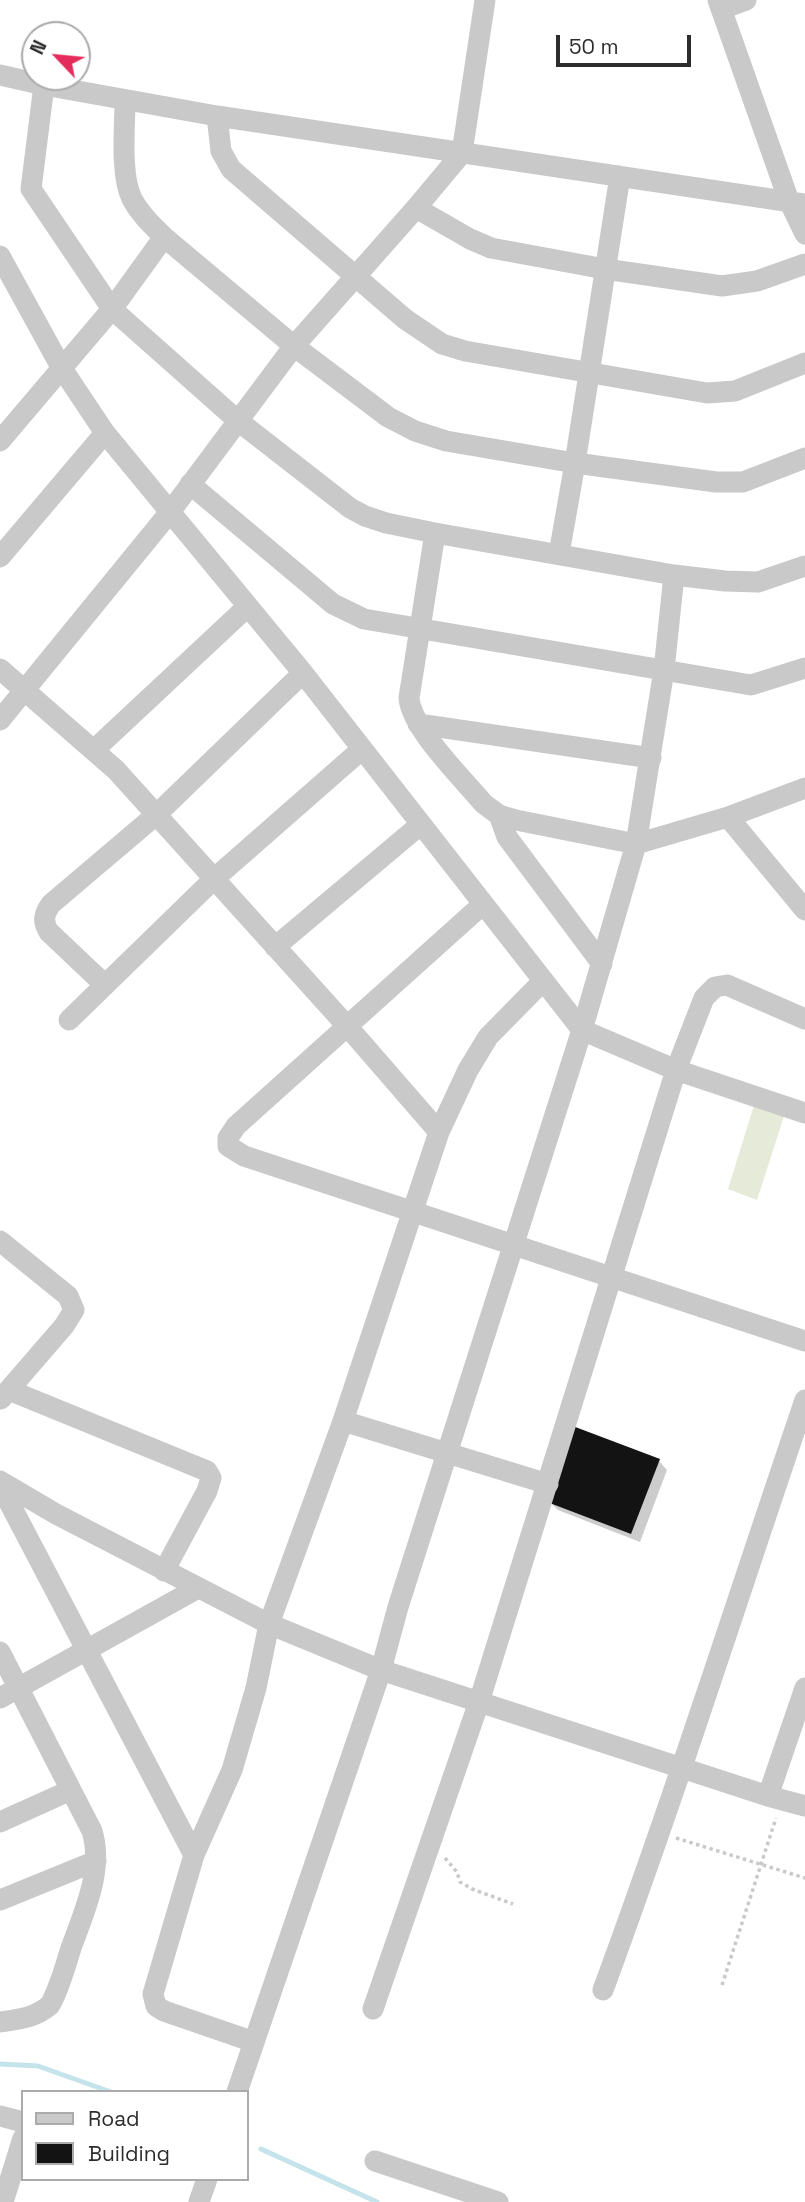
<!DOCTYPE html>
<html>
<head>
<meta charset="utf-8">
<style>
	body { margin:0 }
	#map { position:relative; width:805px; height:2202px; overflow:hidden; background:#fff; font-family:"Space Grotesk",sans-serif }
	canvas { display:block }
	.legend { position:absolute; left:21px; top:2090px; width:228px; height:91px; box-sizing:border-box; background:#fff; border:2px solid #ababab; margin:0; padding:9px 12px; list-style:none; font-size:21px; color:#2c2c2c }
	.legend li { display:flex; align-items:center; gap:14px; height:35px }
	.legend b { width:35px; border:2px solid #ababab }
	.north { position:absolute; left:21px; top:21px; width:70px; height:70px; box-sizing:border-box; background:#fff; border:2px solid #ababab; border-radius:50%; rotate:296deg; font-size:19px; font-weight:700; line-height:28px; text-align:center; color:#2c2c2c }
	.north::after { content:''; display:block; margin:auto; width:24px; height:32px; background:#e42d5d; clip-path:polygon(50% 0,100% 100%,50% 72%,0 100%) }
	.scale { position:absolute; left:556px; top:35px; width:135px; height:32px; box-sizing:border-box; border:4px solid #2c2c2c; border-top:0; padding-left:9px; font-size:21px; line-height:24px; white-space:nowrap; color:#2c2c2c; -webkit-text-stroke:5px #fff; paint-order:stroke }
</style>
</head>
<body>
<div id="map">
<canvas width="805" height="2202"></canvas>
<ul class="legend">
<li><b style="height:9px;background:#c9c9c9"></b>Road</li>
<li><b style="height:19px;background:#131313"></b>Building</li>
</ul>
<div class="north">N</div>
<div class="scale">50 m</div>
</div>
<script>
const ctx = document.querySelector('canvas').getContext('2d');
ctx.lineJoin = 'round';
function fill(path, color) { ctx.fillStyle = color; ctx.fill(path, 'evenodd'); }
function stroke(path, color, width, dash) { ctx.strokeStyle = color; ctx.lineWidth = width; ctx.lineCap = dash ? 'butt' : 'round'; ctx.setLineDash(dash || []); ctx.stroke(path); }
fill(new Path2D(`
	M756 1099 786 1110 757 1200 728 1189Z`), '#e5ead9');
fill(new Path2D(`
	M659 1461 667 1470 640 1542 558 1510 549 1501Z`), '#0003');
stroke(new Path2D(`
	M0 2064 38 2066 111 2092
	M261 2149 377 2202`), '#c5e3ea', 5);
fill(new Path2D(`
	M570 1425 660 1459 631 1534 547 1502Z`), '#131313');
stroke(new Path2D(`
	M676 1838 805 1878
	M445 1858 457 1872 460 1882 472 1889 513 1904
	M722 1985 776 1818`), '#c9c9c9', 3.5, [3.5, 3.5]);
stroke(new Path2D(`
	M718 0 789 201 805 234
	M721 9 746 0
	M0 75 44 85 217 116 805 204
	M44 85 31 189 112 309 237 420 350 508 365 516 386 523 435 533 674 575 725 581 758 582 805 566
	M125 100C125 128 120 174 132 199 140 214 152 225 164 237
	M217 116 221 151 231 169 405 319 442 344 465 351 707 393 735 391 805 363
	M416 208 470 239 491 248 605 269 722 286 757 281 805 264
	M0 256 61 367 105 433 303 673 582 1030 676 1070 805 1113
	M0 441 112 309 164 237 294 346 388 417 415 431 446 441 575 463 716 482H743L805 458
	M190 484 333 604 364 619 751 685 805 668
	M435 533 409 698C411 728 463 779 484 804L499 815 516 820 636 844 728 817 805 788
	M559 554 575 463 620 176
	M0 557 105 433
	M0 669 116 770 347 1026 439 1132
	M0 720 170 512 294 346 416 208 462 153 485 0
	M418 724 651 758
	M94 750 247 607
	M499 815 507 837 602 964
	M728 817 805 910
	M482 905 236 1126 228 1138V1146L244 1156 805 1341
	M275 947 420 825
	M543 981 488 1037 468 1070 439 1132 343 1421 548 1484
	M105 985 49 932C42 921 44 914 51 904L157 814 303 673
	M69 1020 215 878 361 750
	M0 1241 68 1296 74 1310 64 1326 1 1399
	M9 1390 207 1471 211 1478 207 1491 164 1571
	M0 1481 56 1514 269 1624 381 1670 768 1796 805 1806
	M0 1485 194 1855
	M0 1652 92 1831C104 1870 84 1912 71 1948 65 1967 60 1987 50 2005 35 2018 19 2019 0 2022
	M0 1698 198 1588
	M768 1796 805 1688
	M0 1822 71 1790
	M0 1900 96 1861
	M603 1990C675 1795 738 1597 805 1400
	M373 2009 479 1702 676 1070 704 998 715 987 727 985 805 1019
	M254 2042 164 2011 156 2006 153 1994 194 1855 232 1770 256 1688 269 1624 343 1421
	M237 2092 381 1670 398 1607 582 1030 636 844 664 670 674 575
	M0 2116 23 2122
	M375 2161 498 2202
	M3 2202 23 2138
	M199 2202 207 2179`), '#c9c9c9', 21);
</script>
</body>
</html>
